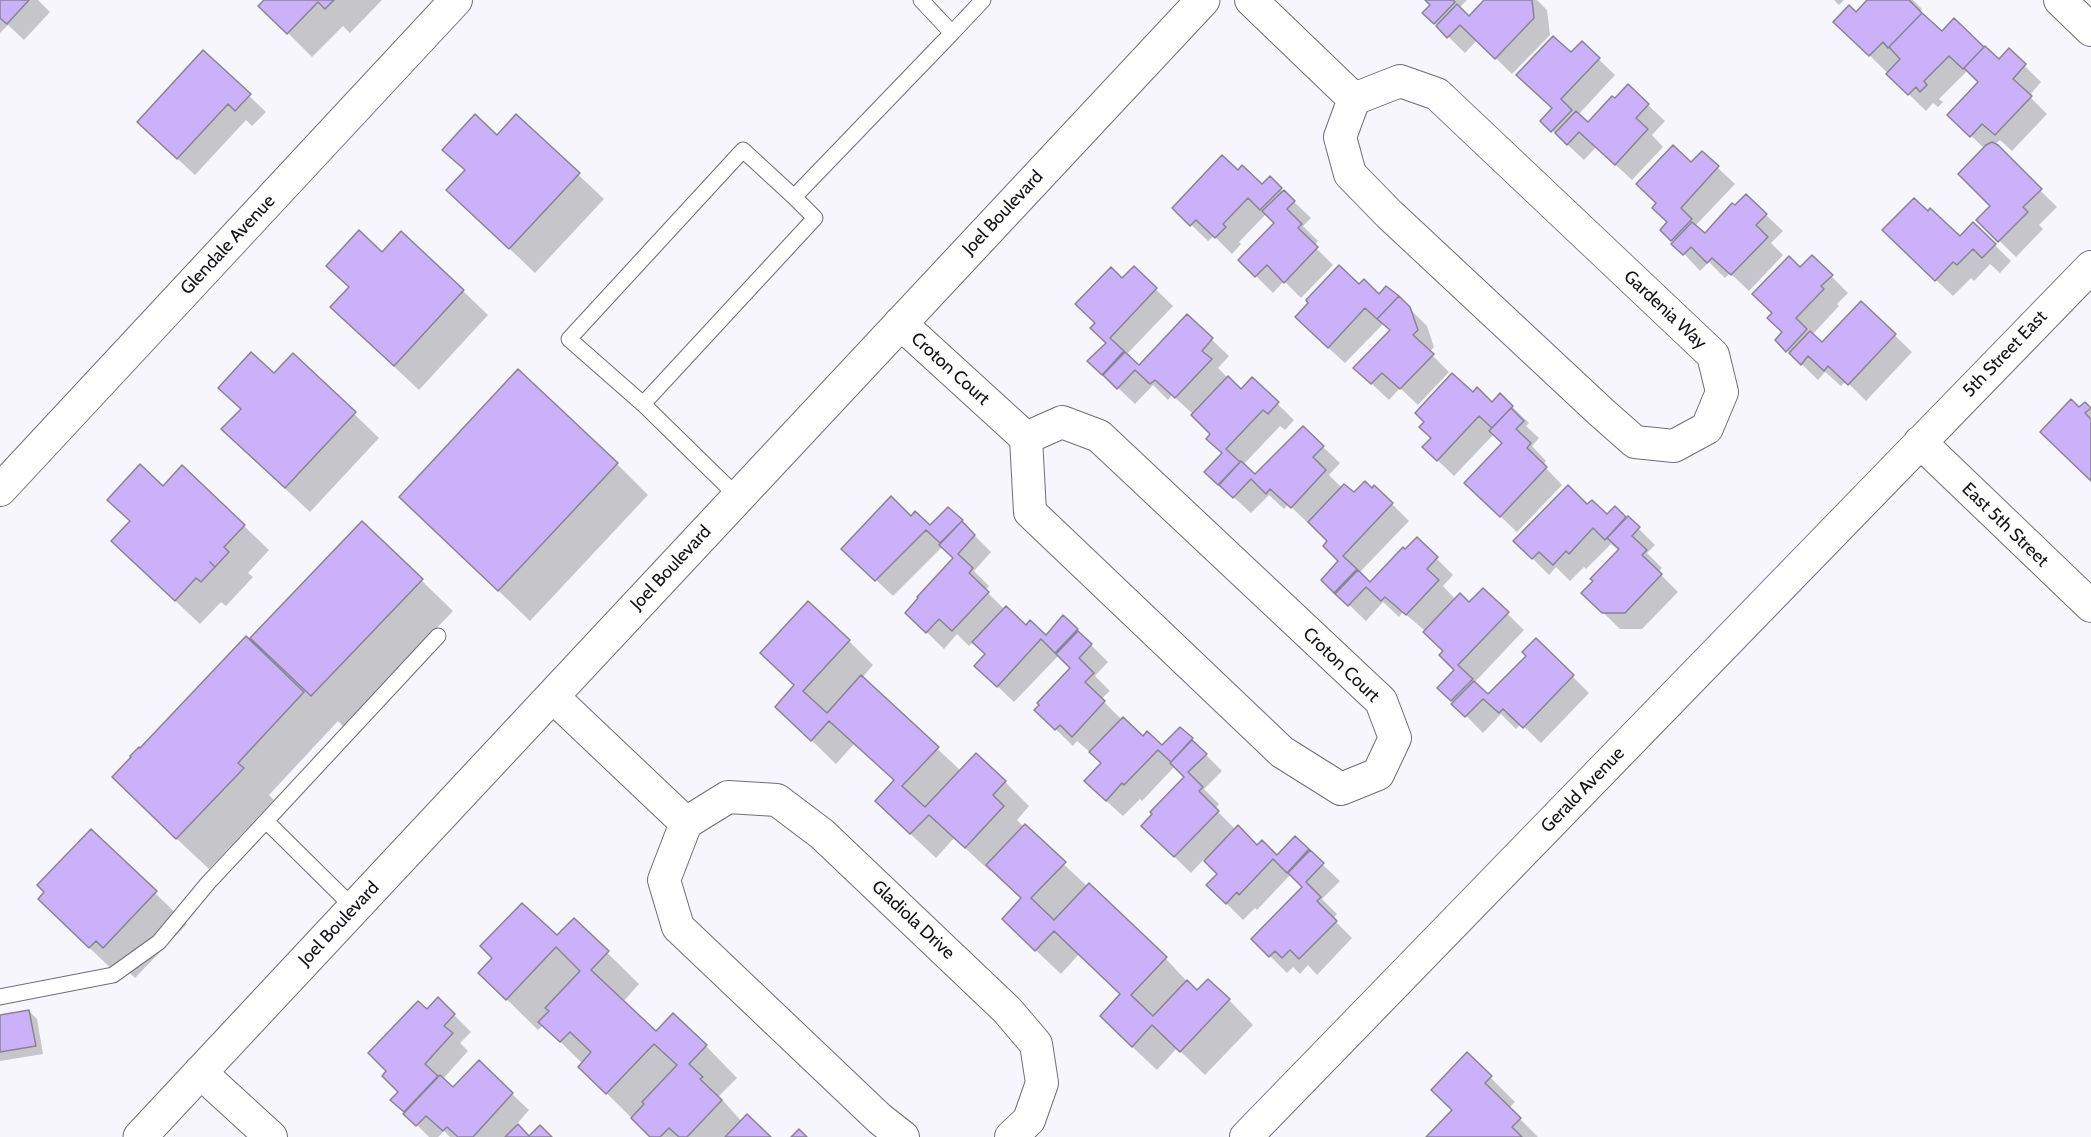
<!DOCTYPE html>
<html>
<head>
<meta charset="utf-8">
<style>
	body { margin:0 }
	canvas { display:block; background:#f8f6fd }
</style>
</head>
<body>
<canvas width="2091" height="1137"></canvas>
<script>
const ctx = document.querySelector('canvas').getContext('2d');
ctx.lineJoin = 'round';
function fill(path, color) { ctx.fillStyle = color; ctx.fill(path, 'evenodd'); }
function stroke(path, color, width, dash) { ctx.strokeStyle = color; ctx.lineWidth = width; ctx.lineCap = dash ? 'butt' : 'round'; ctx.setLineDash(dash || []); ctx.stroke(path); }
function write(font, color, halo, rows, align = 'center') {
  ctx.font = font + ' Cabin,sans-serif'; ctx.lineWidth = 4.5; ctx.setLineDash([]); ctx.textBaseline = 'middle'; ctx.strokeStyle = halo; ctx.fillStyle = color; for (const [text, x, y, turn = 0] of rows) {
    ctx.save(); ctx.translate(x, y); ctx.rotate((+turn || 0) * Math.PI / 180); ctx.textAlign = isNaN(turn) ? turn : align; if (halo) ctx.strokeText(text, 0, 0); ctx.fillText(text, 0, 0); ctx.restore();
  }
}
fill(new Path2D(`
	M0 0H38L50 12 24 40 8 25 0 33Z
	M266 0H382L350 33 343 26 312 57 260 5Z
	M1426 0H1467L1459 8 1469 17 1486 0H1537L1547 10 1550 35 1512 74 1477 40 1465 53 1424 13 1431 5Z
	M1834 0H1844L1839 5Z
	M1869 0H1913L1922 9 1919 12 1942 33 1954 20 2000 62 2009 51 2041 82 2029 96 2047 114 2012 151 2000 140 1994 145 2057 207 2039 225 2043 229 2016 257 1978 220 1992 207 1985 149 1949 115 1980 83 1967 71 1939 99 1943 102 1938 107 1933 103 1926 111 1852 38 1856 14Z
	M1582 43 1615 75 1578 115 1588 124 1615 100 1648 105 1665 121 1652 135 1663 147 1632 180 1596 147 1584 160 1542 121 1553 109 1571 54Z
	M203 52 266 112 252 126 246 120 195 175 155 138Z
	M516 116 604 199 535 273 448 190 466 171 444 149 497 137Z
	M1702 153 1735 184 1696 225 1705 234 1766 215 1783 231 1771 243 1783 255 1749 291 1730 273 1725 278 1709 262 1700 271 1662 230 1669 223 1691 164Z
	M1238 172 1262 187 1270 179 1311 218 1303 226 1318 241 1314 246 1333 265 1301 298 1284 281 1273 293 1240 260 1276 223 1266 214 1239 242 1241 244 1232 254 1214 236 1208 241 1174 208Z
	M1973 224 2011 261 2000 273 1990 264 1974 281 1971 278 1953 296 1901 247 1960 238Z
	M382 254 463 291 488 315 419 390 357 332Z
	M1812 257 1848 293 1837 304 1839 306 1812 335 1822 344 1861 303 1912 352 1866 401 1846 381 1841 386 1825 372 1818 380 1777 340 1784 333 1800 269Z
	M1134 268 1173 306 1126 355 1139 367 1187 316 1229 356 1218 368 1241 391 1252 379 1294 420 1285 430 1280 426 1243 465 1255 476 1323 447 1340 463 1329 475 1342 488 1354 495 1372 490 1375 487 1409 521 1359 573 1370 584 1417 539 1453 575 1443 586 1456 600 1469 604 1483 590 1524 630 1474 683 1488 696 1528 656 1536 640 1589 693 1541 743 1521 724 1516 729 1501 714 1483 733 1439 688 1456 670 1445 651 1424 630 1403 612 1399 617 1383 602 1366 621 1323 580 1340 561 1329 542 1309 522 1308 523 1288 504 1284 509 1269 495 1251 513 1206 472 1223 454 1212 434 1193 414 1172 395 1168 400 1153 385 1135 404 1090 361 1107 343 1122 280Z
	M1359 286 1409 308 1427 326 1434 347 1429 352 1449 372 1418 405 1400 388 1389 400 1355 368 1391 331 1383 324 1345 363 1313 334Z
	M293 355 379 438 310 512 248 454 242 410 220 388 274 376Z
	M1473 394 1492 404 1500 395 1529 423 1526 426 1539 438 1532 446 1546 461 1543 465 1562 485 1517 532 1483 500 1504 443 1494 434 1454 476 1424 447Z
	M2085 404 2091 410V480L2079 410Z
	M617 464 648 495 530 621 401 497Z
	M163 488 244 526 269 550 248 573 253 577 226 606 221 602 200 624 138 566 131 522Z
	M1587 506 1607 516 1615 508 1627 519 1628 518 1655 545 1647 553 1662 568 1658 572 1678 592 1642 629H1620L1583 593 1619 551 1611 544 1586 569 1584 567 1570 581 1556 567 1549 575 1515 541Z
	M948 509 991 552 974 571 989 586 985 590 1004 609 1026 627 1046 637 1076 630 1108 662 1095 676 1110 691 1101 699 1122 720 1143 738 1162 747 1180 729 1222 771 1204 789 1219 804 1215 809 1236 830 1257 847 1277 857 1295 838 1340 881 1322 899 1337 914 1333 919 1352 938 1317 975 1308 965 1300 974 1293 967 1287 973 1253 939 1303 887 1290 875 1257 910 1255 908 1243 920 1208 885 1219 874 1204 859 1191 873 1143 826 1186 777 1175 766 1142 801 1140 799 1123 816 1103 798V763L1077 741 1073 746 1036 710 1072 668 1059 655 1014 702 993 682 987 654 974 641 969 646 957 634 944 649 907 613 955 558 943 546 893 596 860 565 911 518 930 527Z
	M362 523 453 611 343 726 338 721 269 795 274 800 209 869 145 809 140 750 249 641Z
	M849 641 873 665 862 678 961 771 1005 782 1029 806 1017 820 1024 827 1088 887 1089 886 1166 959 1197 992 1229 1000 1253 1025 1205 1075 1177 1048 1157 1070 1126 1041 1122 995 1079 954 1061 974 1028 943 1023 899 992 869 990 871 954 838 936 858 902 826 895 781 854 744 836 764 777 707Z
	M91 831 187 924 135 978 128 971 122 979 71 930Z
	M574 920 639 984 623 1002 656 1033 706 1046 737 1078 719 1096 742 1122 769 1137H651L580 1067 583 1064 543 1025 538 1030 480 973 557 938Z
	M438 999 471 1032 460 1043 468 1051 442 1080 453 1089 512 1094 529 1110 516 1125 529 1137H450L444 1131 438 1137H429L392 1100 400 1092 427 1011Z
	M29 1011 37 1019 43 1054 0 1061V1016Z
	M1467 1054 1515 1102 1509 1108 1538 1137H1428L1454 1110Z`), '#0003');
const building = new Path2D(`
	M0 0H29L7 24 0 18Z
	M264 0H334L325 9 318 2 287 34 258 6Z
	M1425 0H1453L1455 2 1434 24 1422 13 1430 5Z
	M1484 0H1532L1534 18 1495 59 1460 25 1447 38 1436 26 1457 4 1469 16Z
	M1867 0H1909L1922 13 1888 48 1883 42 1869 56 1833 22 1849 5 1856 12Z
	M1922 13 1942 31 1954 18 1984 47 1963 69 1949 56 1924 81 1927 85 1920 92 1916 87 1908 95 1886 74 1900 59 1889 47Z
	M1553 36 1571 52 1582 41 1600 58 1561 99 1572 110 1551 132 1540 121 1552 108 1516 75Z
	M1985 46 1999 59 2009 48 2026 64 2013 79 2032 96 1995 135 1982 124 1970 137 1947 115 1978 82 1964 68Z
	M203 50 251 94 235 111 228 104 177 159 137 122Z
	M1628 84 1649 104 1636 118 1648 129 1615 165 1579 132 1567 145 1555 133 1576 111 1588 122 1612 96 1615 98Z
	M475 114 497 135 516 114 580 173 509 249 446 190 465 170 442 150Z
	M1992 142 1998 145 2042 189 2023 207 2028 212 1998 242 1976 220 1990 206 1958 174 1986 145Z
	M1673 145 1691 162 1702 151 1719 166 1681 208 1692 219 1671 241 1660 230 1667 222 1652 208 1656 203 1636 184Z
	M1222 155 1238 170 1242 165 1262 184 1270 176 1282 188 1260 210 1248 198 1223 224 1226 227 1215 238 1196 220 1190 226 1172 208Z
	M1284 190 1295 201 1287 209 1302 224 1298 228 1318 247 1284 283 1267 265 1255 277 1238 260 1274 223 1262 211Z
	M1746 194 1767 214 1756 225 1768 237 1731 275 1712 258 1707 263 1691 247 1683 255 1671 244 1692 222 1705 233 1732 203 1735 205Z
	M1914 198 1928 211 1930 208 1960 236 1973 222 1996 244 1982 258 1973 249 1957 265 1953 262 1935 281 1882 230Z
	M359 230 382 252 401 231 464 290 394 366 330 307 349 287 326 266Z
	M1812 255 1833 275 1821 286 1824 289 1796 318 1807 329 1786 352 1775 340 1782 332 1767 318 1772 313 1752 294 1789 256 1800 267Z
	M1339 265 1359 284 1364 279 1379 294 1386 286 1399 296 1377 319 1365 308 1328 348 1295 317 1308 303 1306 300Z
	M1134 266 1157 288 1110 338 1124 351 1102 375 1087 361 1106 343 1090 328 1095 323 1075 304 1111 267 1122 278Z
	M1399 296 1410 307 1418 330 1413 335 1434 354 1400 389 1382 373 1371 384 1353 368 1390 330 1377 319Z
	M1861 301 1896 334 1848 385 1828 366 1824 371 1808 356 1801 365 1789 353 1810 331 1822 342Z
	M1187 314 1213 338 1202 351 1212 359 1175 398 1155 380 1150 384 1135 370 1117 389 1103 375 1125 352 1139 365Z
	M251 352 274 373 293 353 356 412 285 488 221 429 241 409 218 388Z
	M518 369 618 463 498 591 399 497Z
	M1452 373 1473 392 1477 387 1492 402 1500 393 1513 406 1492 428 1479 416 1437 461 1422 447 1431 438 1419 427 1424 422 1415 413Z
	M1228 376 1241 389 1252 377 1279 402 1268 414 1263 410 1226 449 1240 462 1218 485 1204 472 1222 453 1206 439 1210 434 1191 415Z
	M2071 399 2079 407 2085 402 2091 408 2085 413 2091 419V481L2040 432Z
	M1511 408 1524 421 1516 429 1531 443 1527 448 1547 467 1500 517 1464 483 1502 443 1489 431Z
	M1303 426 1324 446 1313 457 1326 470 1291 508 1270 489 1266 494 1251 479 1233 498 1219 485 1241 461 1255 474Z
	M140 464 163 486 182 465 245 525 224 547 229 552 215 567 210 562 215 567 201 582 196 578 175 601 111 541 130 521 107 500Z
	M1365 481 1372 488 1374 485 1393 503 1343 556 1357 569 1334 593 1321 580 1338 561 1323 546 1327 541 1308 522 1344 484 1354 492Z
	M1568 485 1587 504 1592 500 1607 514 1615 506 1626 517 1605 540 1593 528 1569 554 1566 551 1553 565 1539 552 1532 559 1513 541Z
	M891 496 911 516 915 511 930 525 948 507 963 520 940 543 926 530 875 581 841 549Z
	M1628 516 1640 527 1632 536 1647 550 1642 555 1662 574 1625 613H1602L1581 593 1593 581 1590 579 1619 549 1607 538Z
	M362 521 423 579 311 696 250 638Z
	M962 521 975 535 958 554 973 568 969 573 989 592 952 631 939 619 926 633 905 613 918 598 917 597 953 558 939 545Z
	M1417 537 1438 557 1427 569 1439 580 1406 615 1385 597 1381 601 1366 587 1348 606 1335 594 1358 570 1370 582 1403 547 1405 549Z
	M1483 588 1509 612 1458 665 1473 679 1451 701 1437 688 1454 670 1439 655 1443 651 1423 632 1460 593 1469 602Z
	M808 601 850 640 803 691 827 713 861 675 939 747 902 786 925 807 976 753 1006 781 993 795 1004 806 965 848 929 815 910 834 875 801 894 780 829 721 811 741 775 707 794 685 760 653Z
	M1006 606 1026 625 1030 620 1046 635 1063 615 1078 629 1055 653 1041 639 997 687 974 666 985 654 972 642Z
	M1078 631 1092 644 1079 658 1094 673 1085 682 1105 701 1072 737 1060 725 1055 730 1034 710 1039 705 1037 703 1070 668 1056 654Z
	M246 636 304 692 238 763 244 768 176 839 112 777 131 757 130 756 139 747 140 748Z
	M1536 638 1574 675 1523 728 1503 709 1499 713 1483 699 1465 717 1451 704 1474 681 1488 694 1526 656 1522 652Z
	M1123 717 1143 736 1147 731 1162 745 1180 727 1193 738 1171 762 1158 750 1124 785 1122 783 1106 801 1084 781 1101 763 1089 752Z
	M1192 740 1207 754 1188 772 1203 787 1199 791 1219 811 1174 857 1141 826 1152 814 1150 812 1184 777 1170 763Z
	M1025 824 1066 862 1031 898 1054 920 1089 883 1167 957 1131 995 1153 1016 1187 980 1197 990 1208 979 1230 999 1180 1052 1152 1025 1132 1047 1100 1016 1120 994 1054 931 1035 951 1002 919 1021 898 986 865Z
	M1238 825 1257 845 1262 840 1277 855 1295 836 1309 849 1287 873 1273 859 1239 895 1237 892 1226 904 1206 885 1217 874 1204 861Z
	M91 829 157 891 103 948 96 941 89 948 38 899 44 892 37 885Z
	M1310 850 1324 863 1306 882 1321 897 1317 901 1337 921 1299 959 1290 950 1282 958 1275 951 1269 957 1251 939 1302 887 1288 873Z
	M522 903 557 935 574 918 609 951 591 970 656 1031 673 1013 707 1045 689 1064 703 1077 700 1079 722 1100 687 1137H679L669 1128 660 1137H650L631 1118 644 1104 642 1102 677 1065 654 1044 606 1094 578 1067 591 1052 570 1032 560 1042 538 1022 549 1011 545 1008 580 971 556 947 506 1000 478 973 492 958 480 946Z
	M438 997 455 1014 444 1026 453 1033 425 1064 438 1076 404 1112 390 1100 398 1092 382 1076 386 1071 368 1053 418 1001 427 1009Z
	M29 1010 36 1046 0 1052V1015Z
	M1467 1052 1492 1076 1485 1083 1521 1118 1512 1127 1522 1137H1426L1452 1110 1431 1090Z
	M479 1060 513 1093 473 1137H458L447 1127 443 1131 426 1116 416 1126 403 1114 440 1075 453 1087Z
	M747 1114 771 1137H725Z
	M518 1124 529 1136 540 1125 552 1137H505Z
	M799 1129 807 1137H791Z`);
fill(building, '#cab1f9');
stroke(building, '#888490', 1.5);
const lane = new Path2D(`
	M921 0 952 33 983 0
	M643 404 569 339 743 150 794 197
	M738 497 643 404 815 218 794 197 952 33
	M354 908 266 821 438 636
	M0 997 113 975 159 942 208 883 266 821`);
const street = new Path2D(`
	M1251 0 1354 99
	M2060 0 2091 30
	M1400 81 1437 94 1713 355 1722 392 1707 428 1674 446 1635 442 1601 412 1389 214 1350 174 1340 137 1354 99Z
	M900 323 1026 438
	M1062 422 1099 436 1381 701 1395 738 1378 774 1341 789 1282 752 1030 512 1026 438Z
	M1920 442 2091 606
	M0 490 456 0
	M552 696 686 823
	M200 1072 271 1137
	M903 1137 880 1119 678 927 664 880 686 823 728 797 777 800 822 834 1007 1010 1036 1044 1042 1083 1029 1120 1011 1137
	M1246 1137 2091 267`);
const secondary = new Path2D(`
	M140 1137 1203 0`);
stroke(lane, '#706d78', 17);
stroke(street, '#706d78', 34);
stroke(secondary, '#706d78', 35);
stroke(lane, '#fff', 15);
stroke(street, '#fff', 32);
stroke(secondary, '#fff', 33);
write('18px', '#131216', '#fff', [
	["Joel Boulevard",1003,213,-47],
	["Glendale Avenue",228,245,-47],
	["Gardenia Way",1665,310,43],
	["5th Street East",2005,354,-46],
	["Croton Court",950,369,42],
	["East 5th Street",2005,525,44],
	["Joel Boulevard",671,568,-47],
	["Croton Court",1341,665,44],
	["Gerald Avenue",1583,790,-46],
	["Gladiola Drive",913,920,43],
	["Joel Boulevard",339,924,-47]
]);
</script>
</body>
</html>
